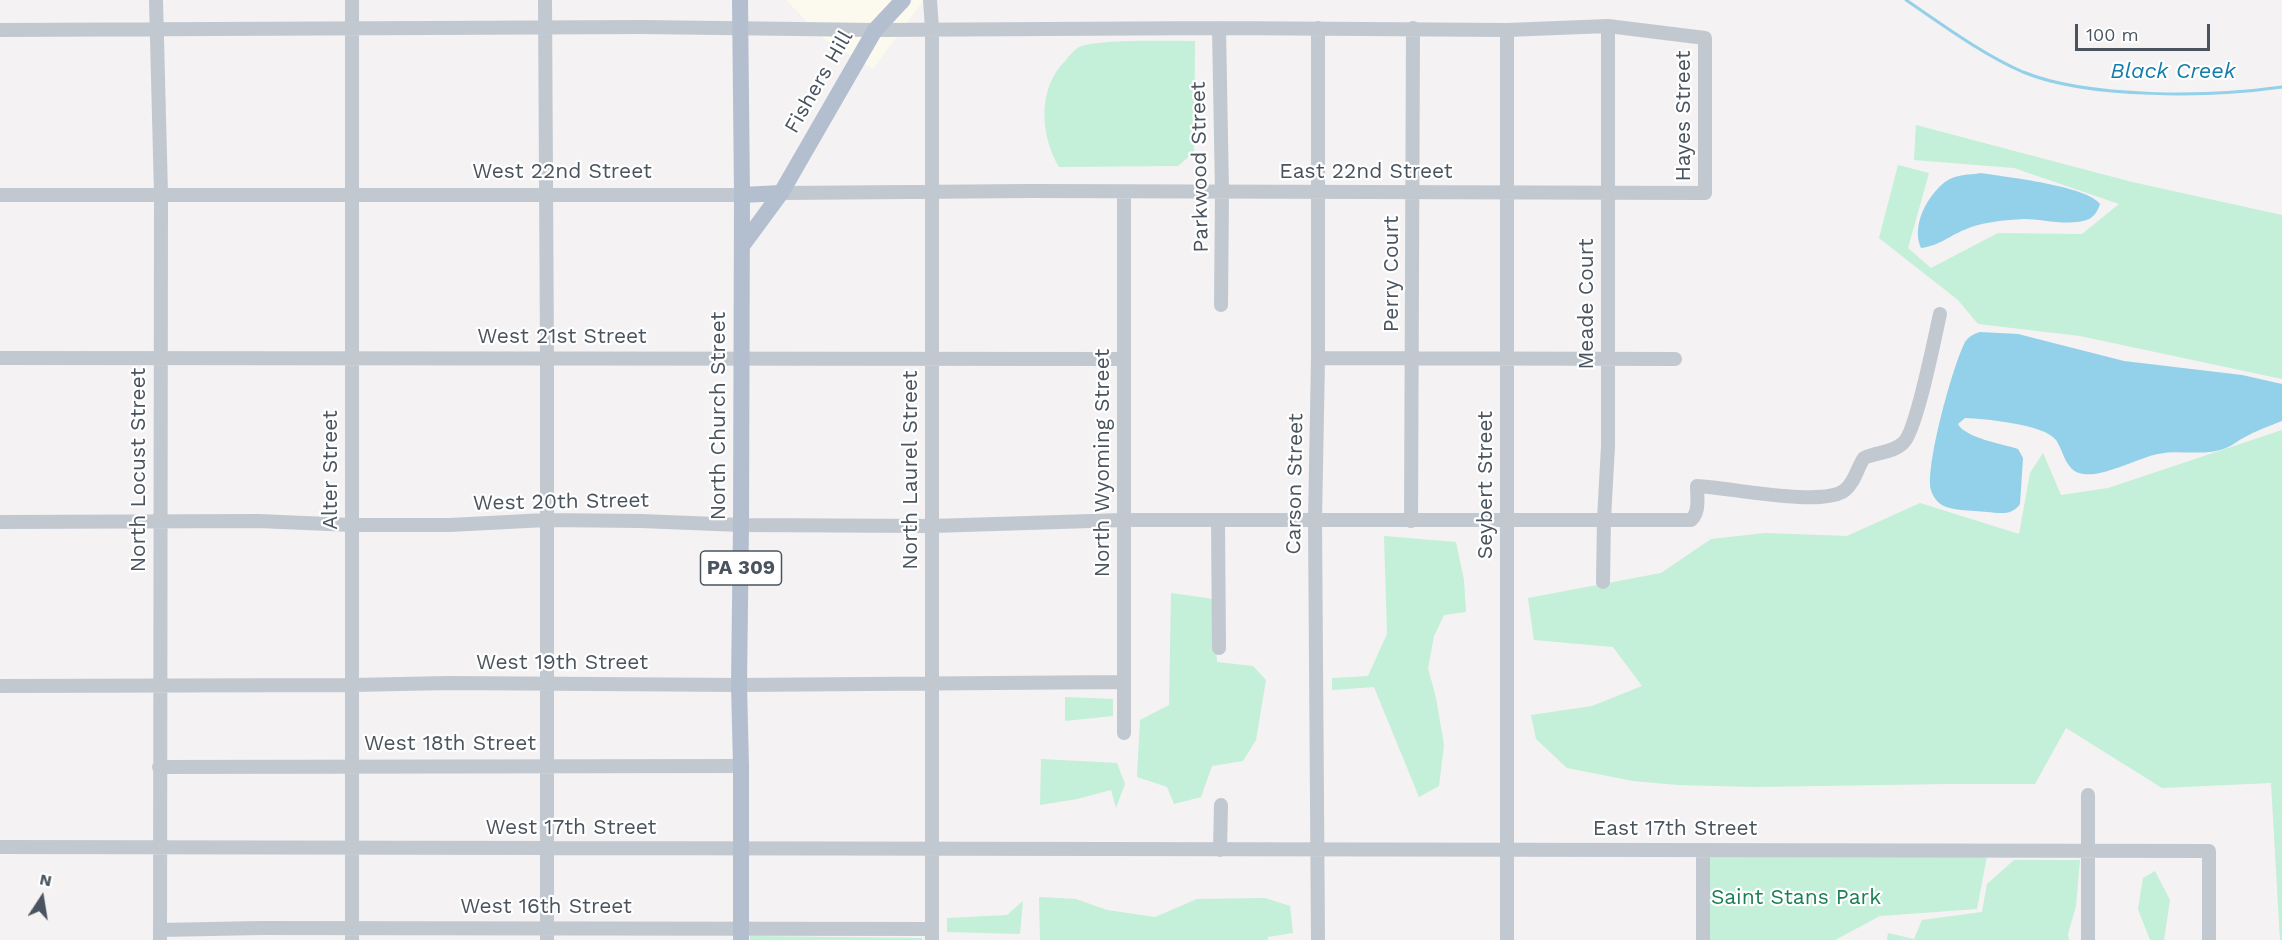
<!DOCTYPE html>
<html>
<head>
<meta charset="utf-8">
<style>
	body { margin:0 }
	#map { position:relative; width:2282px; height:940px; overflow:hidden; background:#f4f2f2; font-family:"Work Sans",sans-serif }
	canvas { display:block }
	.north { position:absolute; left:12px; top:868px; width:60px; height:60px; -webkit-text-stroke:4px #fff; paint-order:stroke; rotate:12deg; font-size:16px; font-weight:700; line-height:24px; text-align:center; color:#4a545f }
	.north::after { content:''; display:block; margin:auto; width:21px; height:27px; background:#4a545f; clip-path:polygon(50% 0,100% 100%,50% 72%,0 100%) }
	.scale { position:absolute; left:2075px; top:24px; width:135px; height:27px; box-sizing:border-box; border:3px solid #4a545f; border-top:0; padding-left:8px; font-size:18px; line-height:21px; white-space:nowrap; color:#4a545f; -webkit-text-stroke:4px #fff; paint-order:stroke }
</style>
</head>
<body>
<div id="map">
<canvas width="2282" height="940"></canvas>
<div class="north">N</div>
<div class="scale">100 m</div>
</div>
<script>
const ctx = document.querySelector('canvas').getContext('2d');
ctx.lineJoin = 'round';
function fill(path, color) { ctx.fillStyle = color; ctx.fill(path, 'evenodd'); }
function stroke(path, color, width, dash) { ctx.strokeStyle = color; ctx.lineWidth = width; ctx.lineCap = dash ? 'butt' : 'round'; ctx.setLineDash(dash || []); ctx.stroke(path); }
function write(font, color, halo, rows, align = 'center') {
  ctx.font = font + ' "Work Sans",sans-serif'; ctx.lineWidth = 4.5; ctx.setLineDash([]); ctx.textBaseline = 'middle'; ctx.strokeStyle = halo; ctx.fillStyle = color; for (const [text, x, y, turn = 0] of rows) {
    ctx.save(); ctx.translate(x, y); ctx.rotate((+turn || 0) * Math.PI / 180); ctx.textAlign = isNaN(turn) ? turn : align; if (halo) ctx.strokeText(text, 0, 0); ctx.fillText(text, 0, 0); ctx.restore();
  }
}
fill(new Path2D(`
	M786 0H924L873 69 824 39Z`), '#fcf9ee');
fill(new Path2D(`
	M1195 41 1194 152 1178 166 1059 167C1040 135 1037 88 1066 60 1069 56 1074 50 1079 47 1096 39 1171 41 1195 41Z
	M1916 125 2132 182 2282 215V379L2080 336 1978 324 1958 300 1879 238 1898 165 1929 173 1908 248 1931 268 1998 233 2082 234 2119 204 2014 168 1914 160Z
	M2282 430V940H2280L2271 783 2162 788 2066 728 2035 784H1946L1755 787 1678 785 1633 781 1567 768 1536 739 1531 715 1592 706 1642 686 1613 647 1534 640 1528 598 1661 573 1711 539 1765 533 1847 536 1920 503 2019 534 2030 473 2043 453 2061 495 2108 488Z
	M1384 536 1456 542 1464 580 1466 612 1444 615 1434 636 1428 668 1436 698 1444 745 1439 786 1419 797 1374 687 1332 690V678L1368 676 1387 634Z
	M1171 593 1213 599 1217 662 1253 666 1266 680 1256 740 1243 761 1212 766 1201 797 1174 804 1167 787 1137 777 1140 720 1169 705Z
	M1065 697 1113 699V716L1065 721Z
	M1041 759 1117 763 1125 784 1116 808 1111 790 1077 799 1040 805Z
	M1708 855 1987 856 1977 909 1880 916 1835 940H1708Z
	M2014 860H2080L2076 906 2068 934 2069 940H1887L1888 933 1914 939 1922 920 1982 912 1987 884Z
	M2155 871 2170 900 2164 940H2150L2138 909 2143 878Z
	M1039 897 1076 899 1107 910 1155 917 1197 899 1265 898 1290 906 1293 933 1268 937V940H1040Z
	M1023 901 1020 934 947 932V918L1007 915Z
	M750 936 922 938V940H750Z`), '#c4efd8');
fill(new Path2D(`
	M1981 173C2005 177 2088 186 2100 204 2098 210 2095 216 2089 219 2070 227 2043 219 2024 219 2005 220 1981 222 1964 230 1947 237 1941 245 1921 248 1911 226 1927 196 1945 182 1955 174 1970 175 1981 173Z
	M1980 332 2018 334 2124 361 2242 375 2282 384V421C2269 426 2258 430 2245 437 2239 440 2233 445 2226 448 2205 457 2180 449 2158 454 2137 458 2099 480 2079 473 2065 468 2064 452 2056 440 2044 424 1985 419 1965 418L1958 424C1965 438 2003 444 2018 449L2023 458 2020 504C2012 516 2000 513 1987 512 1973 510 1948 512 1938 502 1935 499 1932 494 1931 490 1925 466 1953 365 1965 342 1969 336 1974 334 1980 332Z`), '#93d0e9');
stroke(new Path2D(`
	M1906 0C1943 25 1982 54 2023 72 2089 99 2211 97 2282 87`), '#93d0e9', 3);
stroke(new Path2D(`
	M156 0 161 194 160 940
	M352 0V940
	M545 0 547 358V940
	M930 0 932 28V940
	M1219 28 1222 192 1221 305
	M0 30 641 27 875 30 1219 28 1507 30 1608 26 1705 38V193L1031 191 781 193
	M0 195H742
	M0 358 1124 359
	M1318 358 1675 359
	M1218 521 1219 648
	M1411 521 1413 28
	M0 522 258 521 352 525H450L546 520 641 521 741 525 932 526 1123 520H1691C1700 512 1697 497 1697 486 1727 487 1823 508 1845 490 1855 482 1857 468 1864 458 1877 452 1893 453 1903 443 1916 433 1935 336 1940 314
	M1603 582 1604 519 1608 446V26
	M0 686 353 685 449 683 739 685 1124 682
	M1124 733V192
	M159 767 741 766
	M2088 795V940
	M0 847 2209 851V940
	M1220 850 1221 805
	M1703 850V940
	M160 930 261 928 932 929
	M1318 940 1315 521 1318 358V28
	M1507 940V30`), '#c1c8d0', 14);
stroke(new Path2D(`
	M740 0 742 195 741 525 739 685 741 766V940
	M742 195 781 193
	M742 246 781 193 875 30 903 0`), '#b3bfcf', 16);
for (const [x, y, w] of [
	[741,568,81]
]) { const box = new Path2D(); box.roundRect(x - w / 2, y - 17, w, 34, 4.5); ctx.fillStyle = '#fff'; ctx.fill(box); stroke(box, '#4a545f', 1.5); }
write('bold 20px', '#4a545f', null, [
	["PA 309",741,568]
]);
write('21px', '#4a545f', '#fff', [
	["Fishers Hill",819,82,-60],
	["Hayes Street",1684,116,-90],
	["Parkwood Street",1200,167,-91],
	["West 22nd Street",562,172],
	["East 22nd Street",1366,172],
	["Perry Court",1392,274,-90],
	["Meade Court",1587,304,-90],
	["West 21st Street",562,337],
	["North Church Street",719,416,-90],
	["North Wyoming Street",1103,463,-90],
	["North Locust Street",139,470,-90],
	["Alter Street",331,470,-90],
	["North Laurel Street",911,470,-90],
	["Carson Street",1295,484,-89],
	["Seybert Street",1486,485,-90],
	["West 20th Street",561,502,-1],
	["West 19th Street",562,663],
	["West 18th Street",450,744],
	["West 17th Street",571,828],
	["East 17th Street",1675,829],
	["West 16th Street",546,907]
]);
write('21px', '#1c8056', '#fff', [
	["Saint Stans Park",1796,898]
]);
write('italic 22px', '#137eaa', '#fff', [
	["Black Creek",2173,72]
]);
</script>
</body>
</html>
